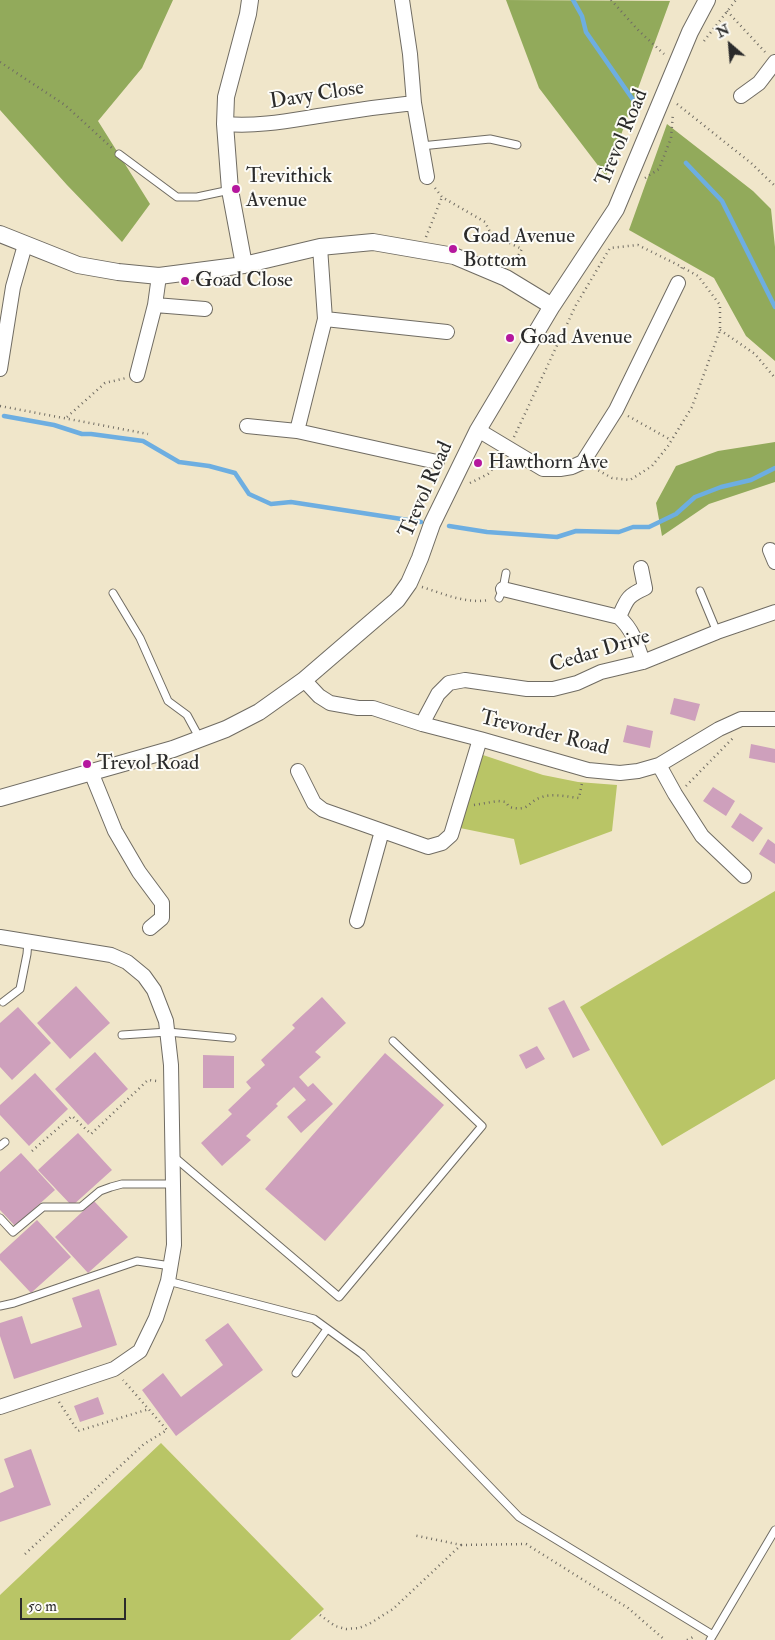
<!DOCTYPE html>
<html>
<head>
<meta charset="utf-8">
<style>
	body { margin:0 }
	#map { position:relative; width:775px; height:1640px; overflow:hidden; background:#f0e6ca; font-family:"IM FELL Double Pica",serif }
	canvas { display:block }
	.north { position:absolute; left:705px; top:20px; width:50px; height:50px; -webkit-text-stroke:4px #fdfcf7; paint-order:stroke; rotate:333deg; font-size:14px; font-weight:700; line-height:20px; text-align:center; color:#2b2b2b }
	.north::after { content:''; display:block; margin:auto; width:18px; height:22px; background:#2b2b2b; clip-path:polygon(50% 0,100% 100%,50% 72%,0 100%) }
	.scale { position:absolute; left:20px; top:1598px; width:106px; height:22px; box-sizing:border-box; border:2px solid #2b2b2b; border-top:0; padding-left:6px; font-size:15px; line-height:18px; white-space:nowrap; color:#2b2b2b; -webkit-text-stroke:4px #fdfcf7; paint-order:stroke }
</style>
</head>
<body>
<div id="map">
<canvas width="775" height="1640"></canvas>
<div class="north">N</div>
<div class="scale">50 m</div>
</div>
<script>
const ctx = document.querySelector('canvas').getContext('2d');
ctx.lineJoin = 'round';
function fill(path, color) { ctx.fillStyle = color; ctx.fill(path, 'evenodd'); }
function stroke(path, color, width, dash) { ctx.strokeStyle = color; ctx.lineWidth = width; ctx.lineCap = dash ? 'butt' : 'round'; ctx.setLineDash(dash || []); ctx.stroke(path); }
function write(font, color, halo, rows, align = 'center') {
  ctx.font = font + ' "IM FELL Double Pica",serif'; ctx.lineWidth = 4; ctx.setLineDash([]); ctx.textBaseline = 'middle'; ctx.strokeStyle = halo; ctx.fillStyle = color; for (const [text, x, y, turn = 0] of rows) {
    ctx.save(); ctx.translate(x, y); ctx.rotate((+turn || 0) * Math.PI / 180); ctx.textAlign = isNaN(turn) ? turn : align; if (halo) ctx.strokeText(text, 0, 0); ctx.fillText(text, 0, 0); ctx.restore();
  }
}
fill(new Path2D(`
	M483 755 543 775 578 782 617 785 612 831 520 865 514 839 460 828Z
	M775 891V1079L662 1146 580 1007Z
	M161 1443 324 1609 290 1640H0V1595Z`), '#b9c566');
fill(new Path2D(`
	M0 0H173L142 68 98 121 150 204 122 242 67 185 0 110Z
	M506 0 670 1 606 176 539 88Z
	M667 124 753 191 771 209 775 247V361L746 336 714 278 629 230Z
	M775 442V482L709 504 662 536 656 503 676 466 718 451Z`), '#92aa5b');
stroke(new Path2D(`
	M573 0 582 16 586 32 636 104
	M686 163 722 201 775 307
	M4 416 54 425 82 434H91L143 441 179 462 209 466 235 473 249 494 271 504 291 502 421 522
	M449 526 487 532 557 537 576 531 619 532 633 527H649L676 514 695 497 721 487 751 480 775 468`), '#6daee1', 4.5);
fill(new Path2D(`
	M674 698 700 704 695 721 670 714Z
	M627 725 653 731 650 748 623 742Z
	M751 744 775 749V763L749 758Z
	M713 787 735 801 726 816 703 801Z
	M740 813 763 828 753 842 731 827Z
	M768 839 775 844V864L759 854Z
	M76 986 110 1023 70 1059 37 1023Z
	M322 997 346 1023 315 1052 321 1057 299 1077 308 1087 313 1083 333 1104 301 1133 287 1117 306 1100 294 1087 276 1104 278 1106 246 1136 251 1140 222 1166 201 1143 232 1114 228 1110 251 1088 246 1082 265 1065 261 1060 295 1028 292 1025Z
	M564 1000 590 1050 573 1058 548 1008Z
	M18 1007 51 1043 12 1080 0 1067V1023Z
	M537 1046 545 1059 526 1069 519 1055Z
	M95 1052 128 1089 88 1125 55 1089Z
	M385 1053 444 1105 325 1241 265 1189Z
	M203 1055 234 1056V1088H203Z
	M35 1073 68 1109 29 1146 0 1115V1105Z
	M78 1133 112 1170 72 1206 38 1170Z
	M21 1153 55 1190 15 1226 0 1210V1172Z
	M94 1201 128 1237 88 1273 55 1237Z
	M37 1220 71 1257 31 1293 0 1260V1254Z
	M99 1289 117 1345 14 1379 0 1336V1323L22 1316 31 1344 82 1327 72 1298Z
	M228 1323 263 1370 176 1436 142 1390 163 1373 181 1397 223 1365 205 1340Z
	M98 1397 104 1414 80 1422 74 1406Z
	M31 1449 51 1505 0 1522V1493L14 1487 4 1459Z`), '#cea0bc');
const service = new Path2D(`
	M421 146 490 139 517 145
	M119 154 177 197H197L230 190
	M700 591 717 632
	M113 593 140 638 168 701 187 715 200 739
	M499 598 503 589 506 573
	M3 1002 20 989 27 954 28 941
	M122 1035 168 1032 232 1038
	M0 1146 5 1142
	M173 1156 339 1297 482 1126 393 1041
	M0 1218 13 1232 43 1207H81L100 1191 111 1187 122 1184H173
	M168 1281 314 1319 362 1354 519 1517 713 1635
	M0 1306 14 1303 137 1261 171 1266
	M296 1373 327 1329
	M710 1640 775 1530`);
const minor = new Path2D(`
	M402 0 410 54 414 103
	M741 96 759 83 775 62
	M225 124C259 127 292 120 325 115 355 110 385 106 414 103L427 177
	M155 305 205 309
	M325 319 447 332
	M0 369 13 287 25 245
	M137 375 155 305 159 276
	M247 426 297 431 437 462
	M478 430 543 469H560L572 467 583 462 616 410 678 283
	M297 431 325 319 320 247
	M770 550 775 562
	M503 589 619 617C633 630 637 644 643 662
	M619 617C627 599 627 596 645 588L641 568
	M304 680 319 696 330 703 358 708H373L422 724 480 739 588 770 620 773 638 771 659 765 719 729 741 719H775
	M422 724 438 694 449 683 465 680 527 689H553L577 683 601 672 643 662 717 632 775 612
	M659 765 675 794 702 836 744 876
	M298 771 314 803 323 810 428 847 442 843 451 835 480 739
	M91 772 115 831 139 872 162 903V918L150 928
	M357 921 382 831
	M0 937 111 955 127 962 144 976 154 990 166 1021 171 1065 174 1245 168 1281 156 1318 140 1351 114 1369 0 1407`);
const tertiary = new Path2D(`
	M0 234 78 265 118 272 159 276 244 265 320 247 373 242 454 256 506 278 552 306
	M244 265 230 190 225 124 226 97 248 14 250 0
	M0 798 173 749 226 729 259 712 304 680 397 600 409 583 420 558 432 524 478 430 552 306 616 209 690 32 707 0`);
stroke(service, '#706c63', 9);
stroke(minor, '#706c63', 16);
stroke(tertiary, '#706c63', 18);
stroke(new Path2D(`
	M611 0 639 31 664 54
	M727 11 765 52
	M704 41 736 0
	M0 62 65 105 112 148
	M677 104 751 163 775 186
	M645 178 659 169 671 138 673 113
	M435 188 442 197 485 222 491 234 522 249 513 265
	M426 237 442 197
	M720 330 755 354 775 378
	M0 406 148 434
	M628 416 671 440
	M67 417 105 383 126 378
	M514 437 576 305 610 248 638 245 682 267 681 271
	M594 468 612 478 630 480 652 466 668 446 692 407 720 330V305L698 276 682 267
	M470 483 488 474 501 459
	M422 587C444 594 466 604 489 600
	M686 786 733 738
	M474 805 498 801 506 802 509 807C531 812 526 802 542 797 553 793 568 797 579 798L582 783
	M32 1151 72 1116 91 1134 148 1080 157 1081
	M59 1402 78 1431 149 1409
	M461 1545 526 1544 628 1608 665 1640
	M25 1554 144 1444 167 1430 123 1380
	M320 1615 335 1626 346 1629 359 1628 369 1624 393 1609 461 1545 413 1535
	M687 1640 695 1636`), '#706c63', 2.5, [1, 4]);
stroke(service, '#fff', 7);
stroke(minor, '#fff', 14);
stroke(tertiary, '#fff', 16);
for (const [x, y, r, color] of [
	[236,189,5,"#b5179e"],
	[453,249,5,"#b5179e"],
	[185,281,5,"#b5179e"],
	[510,338,5,"#b5179e"],
	[478,463,5,"#b5179e"],
	[87,764,5,"#b5179e"]
]) { const dot = new Path2D(); dot.arc(x, y, r, 0, 2 * Math.PI); ctx.fillStyle = color; ctx.fill(dot); stroke(dot, '#fdfcf7', 2); }
write('21px', '#2b2b2b', '#fdfcf7', [
	["Davy Close",317,96,-9],
	["Trevol Road",623,138,-67],
	["Trevol Road",427,490,-66],
	["Cedar Drive",600,652,-17],
	["Trevorder Road",544,734,14]
]);
write('21px', '#2b2b2b', '#fdfcf7', [
	["Trevithick",246,177],
	["Avenue",246,201],
	["Goad Avenue",463,237],
	["Bottom",463,261],
	["Goad Close",195,281],
	["Goad Avenue",520,338],
	["Hawthorn Ave",488,463],
	["Trevol Road",97,764]
], 'left');
</script>
</body>
</html>
